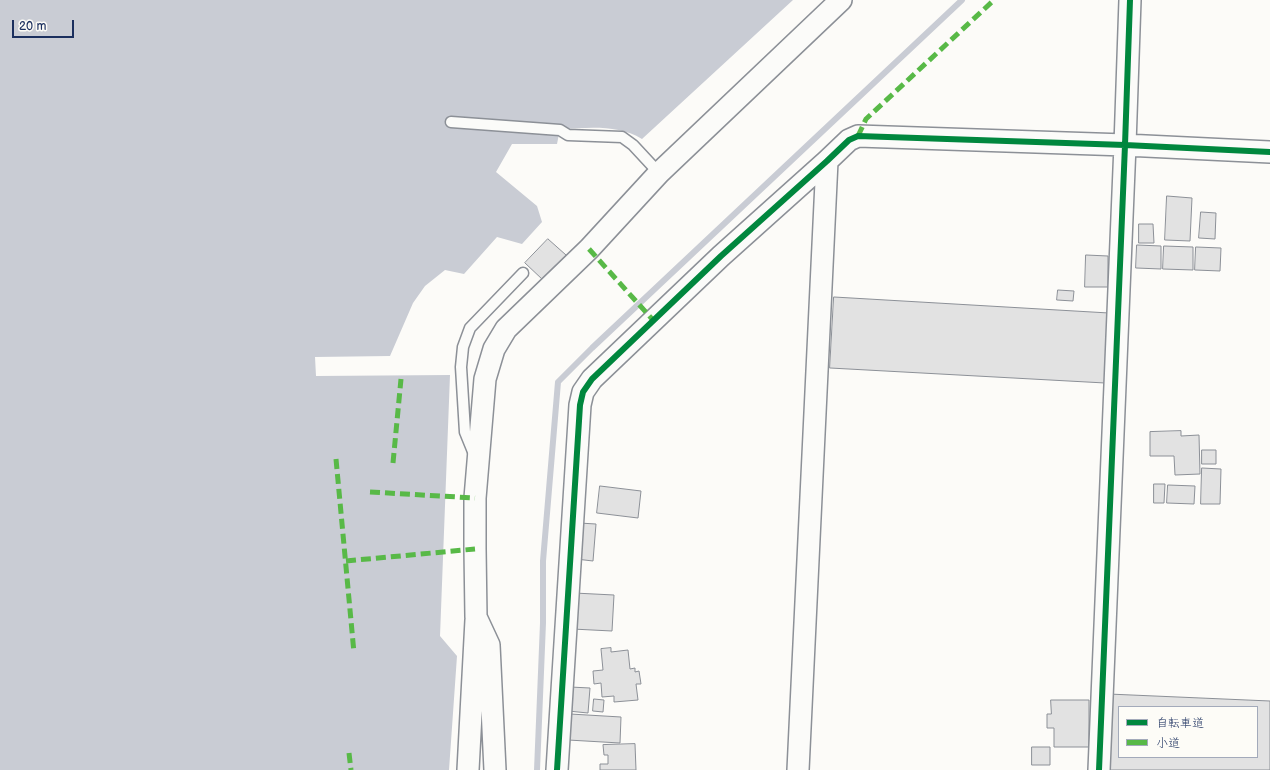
<!DOCTYPE html>
<html>
<head>
<meta charset="utf-8">
<style>
	body { margin:0 }
	#map { position:relative; width:1270px; height:770px; overflow:hidden; background:#fcfbf8; font-family:"Balsamiq Sans","Klee One",sans-serif }
	canvas { display:block }
	.legend { position:absolute; left:1118px; top:706px; width:140px; height:52px; box-sizing:border-box; background:#fdfcf7; border:1px solid #a3aaba; margin:0; padding:5px 7px; list-style:none; font-size:12px; color:#1b2f5e }
	.legend li { display:flex; align-items:center; gap:8px; height:20px }
	.legend b { width:20px; border:1px solid #a3aaba }
	.scale { position:absolute; left:12px; top:20px; width:62px; height:18px; box-sizing:border-box; border:2px solid #1b2f5e; border-top:0; padding-left:5px; font-size:12px; line-height:14px; white-space:nowrap; color:#1b2f5e; -webkit-text-stroke:3px #fdfcf7; paint-order:stroke }
</style>
</head>
<body>
<div id="map">
<canvas width="1270" height="770"></canvas>
<ul class="legend">
<li><b style="height:5px;background:#00873e"></b>自転車道</li>
<li><b style="height:5px;background:#58b947"></b>小道</li>
</ul>
<div class="scale">20 m</div>
</div>
<script>
const ctx = document.querySelector('canvas').getContext('2d');
ctx.lineJoin = 'round';
function fill(path, color) { ctx.fillStyle = color; ctx.fill(path, 'evenodd'); }
function stroke(path, color, width, dash) { ctx.strokeStyle = color; ctx.lineWidth = width; ctx.lineCap = dash ? 'butt' : 'round'; ctx.setLineDash(dash || []); ctx.stroke(path); }
fill(new Path2D(`
	M0 0H793L642 139C617 124 589 128 560 129L557 144H512L496 172 537 206 542 222 522 244 497 237 464 274 445 270 425 286 413 303 390 356 315 357 316 376 450 375 440 636 457 656 449 770H0Z`), '#c9ccd4');
stroke(new Path2D(`
	M537 770 543 623V561L558 382 592 348 962 0`), '#c9ccd4', 6);
const building = new Path2D(`
	M1167 196 1192 198 1190 241 1165 240Z
	M1201 212 1216 213 1215 239 1199 238Z
	M1139 224H1153L1154 243H1139Z
	M548 239 566 255 543 280 525 263Z
	M1137 245 1161 246V269L1136 268Z
	M1164 246 1193 247V270L1163 269Z
	M1196 247 1221 248 1220 271 1195 270Z
	M1086 255 1108 256V287H1085Z
	M1058 290 1074 291 1073 301 1057 300Z
	M834 297 1109 313 1105 383 830 368Z
	M1181 431V436L1199 435 1200 474 1175 475 1174 456H1150V432Z
	M1202 450H1216V464H1202Z
	M1202 468 1221 469 1220 504H1201Z
	M1154 484H1165L1164 503H1154Z
	M1168 485 1195 486 1194 504 1167 503Z
	M600 486 641 491 638 518 597 513Z
	M579 523 596 524 593 561 576 559Z
	M574 593 614 595 612 631 572 629Z
	M611 648V652L628 650 630 669 635 668V672L639 671 641 684H636L638 700 614 702V696L602 697 601 683 594 684 593 671 603 670 601 649Z
	M570 687 590 688 588 713 568 711Z
	M1108 694 1270 701V770H1105ZM1119 707H1257V757H1119Z
	M594 699 604 700 603 712 593 711Z
	M1051 700H1089V747H1054V728H1047V714H1051Z
	M570 714 621 717 620 743 568 740Z
	M635 744 636 770H600V764H608V755H604L603 745Z
	M1032 747H1050V765H1032Z`);
fill(building, '#e2e2e2');
stroke(building, '#8c9097', 1);
const service = new Path2D(`
	M451 122 560 130 568 135 622 137 633 145 659 173
	M474 454 465 432 461 367 463 347 470 328 523 273`);
const minor = new Path2D(`
	M468 770 476 620
	M495 770 489 645 476 617 475 549V498L485 379 494 349 506 329 589 249 659 173 841 0
	M557 770 580 405 583 392 592 379 721 256 827 161 849 140 858 136 1125 145 1270 152
	M798 770 827 161
	M1099 770 1125 145 1130 0`);
stroke(service, '#8c9097', 13);
stroke(minor, '#8c9097', 24);
stroke(service, '#fbfbf9', 10);
stroke(minor, '#fbfbf9', 21);
stroke(new Path2D(`
	M858 136 866 119 994 0
	M589 249 653 320
	M336 459 354 653
	M393 463 401 379
	M370 492 475 498
	M346 561 475 549
	M349 753 351 770`), '#58b947', 5, [10, 5]);
stroke(new Path2D(`
	M557 770 580 405 583 392 592 379 721 256 827 161 849 140 858 136 1125 145 1270 152
	M1099 770 1125 145 1130 0`), '#00873e', 6);
</script>
</body>
</html>
